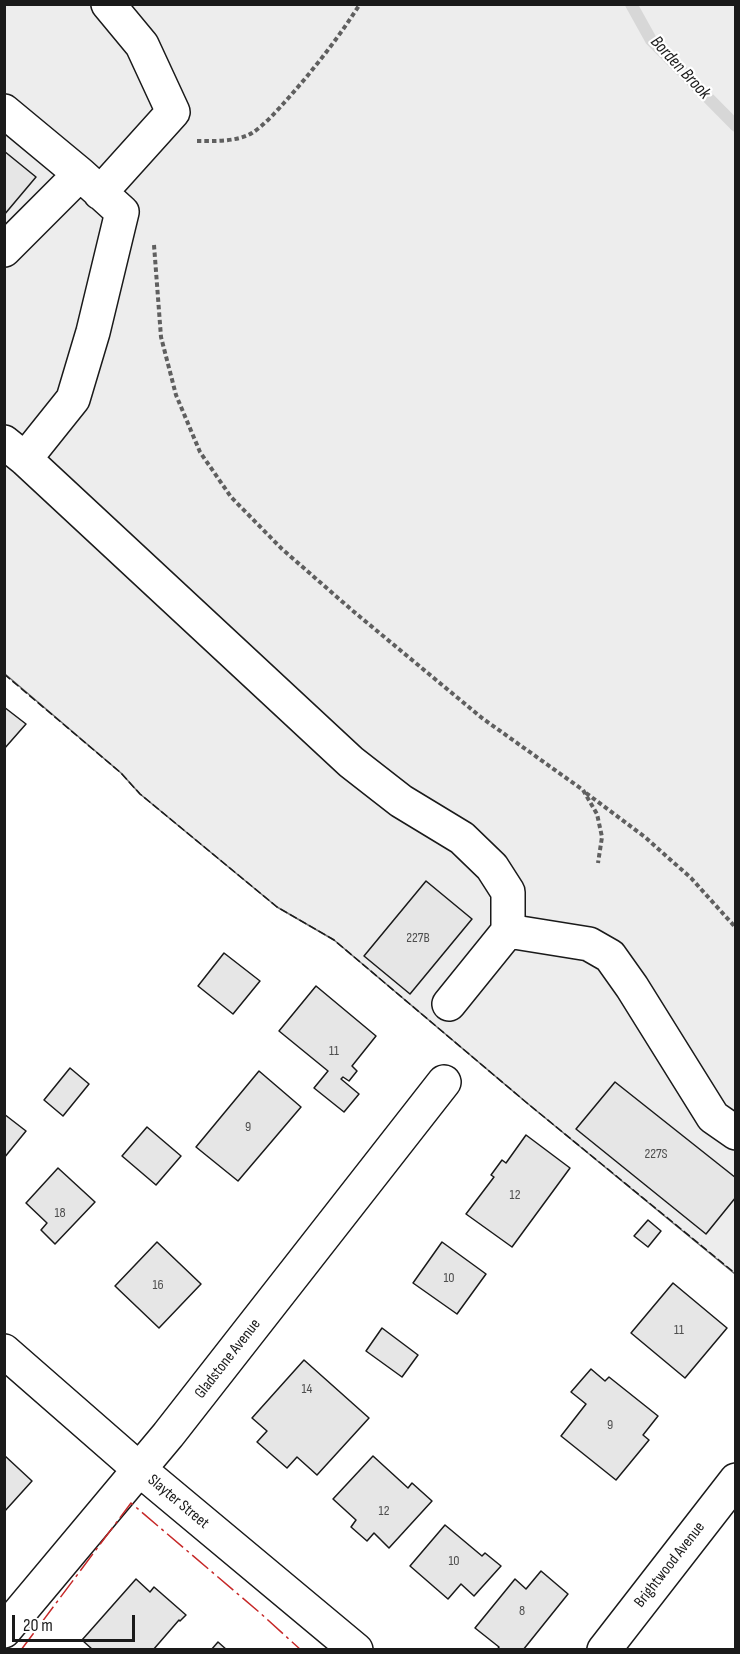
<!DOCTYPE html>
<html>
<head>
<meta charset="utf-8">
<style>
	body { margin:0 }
	#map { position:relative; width:740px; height:1654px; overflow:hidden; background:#fff; font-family:"Sofia Sans Condensed",sans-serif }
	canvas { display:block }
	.frame { position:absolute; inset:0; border:6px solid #1a1a1a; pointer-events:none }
	.scale { position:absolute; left:12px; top:1615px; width:123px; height:27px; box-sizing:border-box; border:3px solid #1a1a1a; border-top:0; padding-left:8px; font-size:18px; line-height:21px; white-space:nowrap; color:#1a1a1a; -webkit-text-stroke:4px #fff; paint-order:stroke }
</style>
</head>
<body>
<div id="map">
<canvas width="740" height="1654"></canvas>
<div class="frame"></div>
<div class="scale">20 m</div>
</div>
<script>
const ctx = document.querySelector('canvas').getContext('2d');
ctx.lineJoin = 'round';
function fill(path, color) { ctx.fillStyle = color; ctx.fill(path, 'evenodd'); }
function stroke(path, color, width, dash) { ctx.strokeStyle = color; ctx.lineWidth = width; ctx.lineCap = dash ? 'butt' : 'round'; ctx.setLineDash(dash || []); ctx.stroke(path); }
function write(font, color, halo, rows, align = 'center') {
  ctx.font = font + ' "Sofia Sans Condensed",sans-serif'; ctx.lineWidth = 4.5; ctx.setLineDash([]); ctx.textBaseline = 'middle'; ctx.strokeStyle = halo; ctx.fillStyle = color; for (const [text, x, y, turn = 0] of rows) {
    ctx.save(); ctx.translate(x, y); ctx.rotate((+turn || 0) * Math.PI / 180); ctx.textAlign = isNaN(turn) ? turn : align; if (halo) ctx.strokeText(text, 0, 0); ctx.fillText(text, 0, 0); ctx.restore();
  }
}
const built = new Path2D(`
	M5 5H735V1274L527 1103 334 940 277 907 140 794 121 773 5 674Z`);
fill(built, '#ededed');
stroke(built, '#6a6a6a', 1.5);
stroke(new Path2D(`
	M631 4 651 40 736 126`), '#d7d7d7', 12);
const building = new Path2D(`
	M4 151 36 177 4 215Z
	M4 707 26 724 4 749Z
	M426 881 472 919 410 994 364 956Z
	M224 953 260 981 233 1014 198 986Z
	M316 986 376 1036 352 1066 357 1071 349 1081 343 1077 341 1079 359 1094 344 1112 314 1088 328 1071 279 1031Z
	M70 1068 89 1084 63 1116 44 1100Z
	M259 1071 301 1107 238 1181 196 1147Z
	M615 1082 736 1178V1197L706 1234 576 1129Z
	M4 1114 26 1131 4 1158Z
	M147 1127 181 1156 156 1185 122 1156Z
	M526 1135 570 1168 512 1247 466 1214 494 1177 491 1175 502 1160 506 1163Z
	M58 1168 95 1202 55 1244 41 1230 47 1223 26 1203Z
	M648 1220 661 1231 648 1247 634 1236Z
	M157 1242 201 1284 159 1328 115 1286Z
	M442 1242 486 1274 457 1314 413 1283Z
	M673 1283 727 1328 685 1378 631 1333Z
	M382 1328 418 1355 402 1377 366 1351Z
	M304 1360 369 1418 317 1475 297 1457 287 1468 257 1442 267 1431 252 1418Z
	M591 1369 605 1381 609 1377 658 1416 643 1435 649 1440 616 1480 561 1436 586 1404 571 1392Z
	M4 1455 32 1481 4 1512Z
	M373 1456 408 1488 412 1483 432 1501 389 1548 374 1533 367 1541 351 1527 356 1520 333 1499Z
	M445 1525 482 1556 485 1553 501 1566 474 1596 461 1584 448 1599 410 1566Z
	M541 1571 568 1594 523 1650H497L499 1647 475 1628 515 1579 526 1589Z
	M136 1579 150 1592 154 1587 186 1615 180 1621 179 1620 153 1650H93L82 1640Z
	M218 1642 227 1650H211Z`);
fill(building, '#e6e6e6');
stroke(building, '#1a1a1a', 1.5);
const minor = new Path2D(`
	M4 111 80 174 4 250
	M100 193 173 112 142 45 108 4
	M4 442 25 459 351 762 401 801 462 838 492 867 508 892V931L449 1004
	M25 459 73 399 93 332 122 212 80 174
	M508 931 589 944 610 956 632 987 713 1117 736 1133
	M4 1351 139 1469 356 1650
	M4 1631 168 1435 444 1082
	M604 1650 736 1480`);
stroke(minor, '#1a1a1a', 36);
stroke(new Path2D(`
	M197 141C214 141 237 142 252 133 262 127 275 113 283 104 311 73 337 40 360 4
	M154 245 161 337 176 395 200 452 231 497 282 549 353 611 482 718 583 790 597 814 602 837 598 863
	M586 793 645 837 691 878 736 928`), '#5f5f5f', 4, [4.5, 3]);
stroke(minor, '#fff', 33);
stroke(new Path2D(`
	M4 674 121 773 140 794 277 907 334 940 527 1103 736 1274`), '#1a1a1a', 1.5, [8, 3]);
stroke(new Path2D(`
	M21 1650 131 1503 259 1612 301 1650`), '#c62828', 1.5, [21, 4.5, 3, 4.5]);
write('14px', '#4d4d4d', null, [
	["227B",418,938],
	["11",334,1051],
	["9",248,1127],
	["227S",656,1154],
	["12",515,1195],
	["18",60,1213],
	["10",449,1278],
	["16",158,1285],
	["11",679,1330],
	["14",307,1389],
	["9",610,1425],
	["12",384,1511],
	["10",454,1561],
	["8",522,1611]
]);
write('16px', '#1a1a1a', '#fff', [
	["Gladstone Avenue",228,1359,-52],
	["Slayter Street",178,1502,40],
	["Brightwood Avenue",670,1565,-52]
]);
write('italic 18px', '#1a1a1a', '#fff', [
	["Borden Brook",680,68,47]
]);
</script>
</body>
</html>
